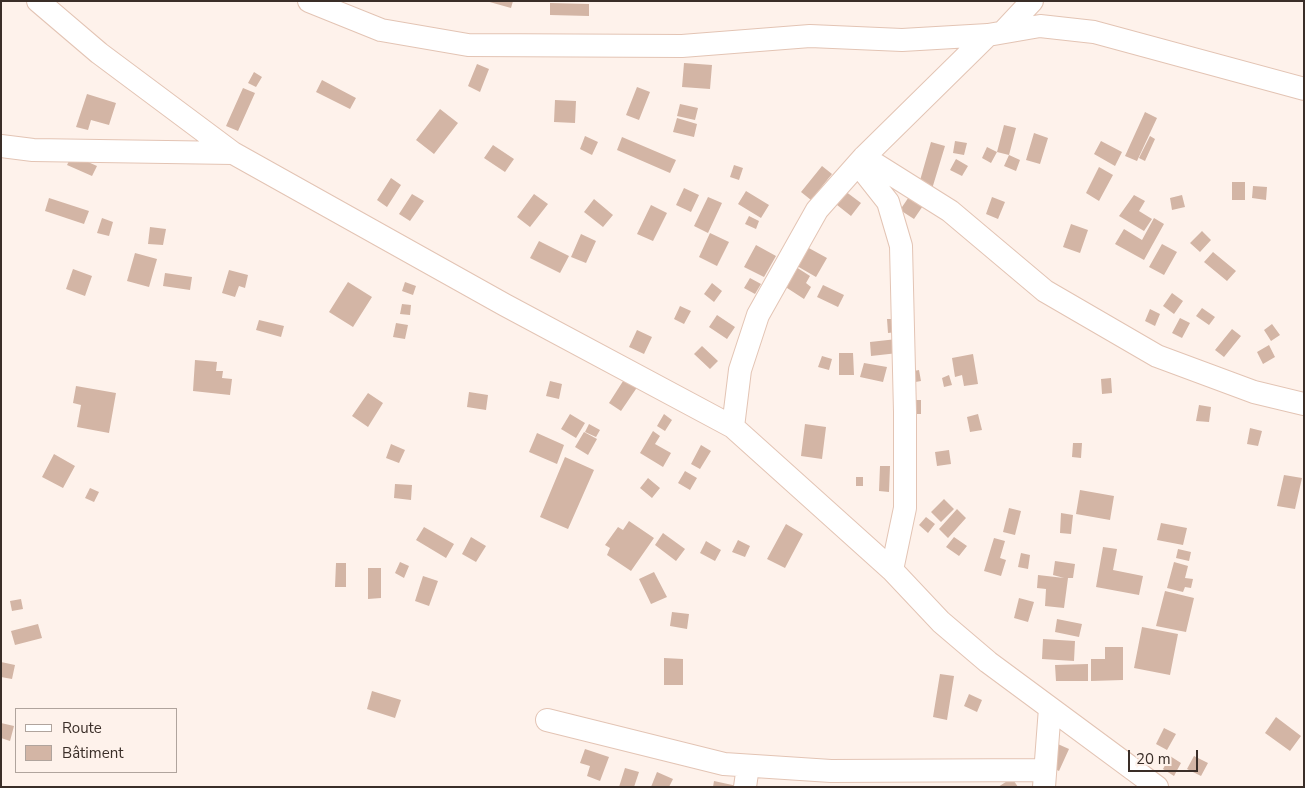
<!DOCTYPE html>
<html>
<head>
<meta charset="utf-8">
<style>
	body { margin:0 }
	#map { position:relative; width:1305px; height:788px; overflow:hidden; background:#fef2eb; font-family:"Nunito Sans",sans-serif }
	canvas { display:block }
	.frame { position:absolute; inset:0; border:2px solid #3a2e28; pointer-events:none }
	.legend { position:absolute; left:15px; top:708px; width:162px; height:65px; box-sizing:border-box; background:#fef2eb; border:1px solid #b0a49d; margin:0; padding:6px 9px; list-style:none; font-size:15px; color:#3a2e28 }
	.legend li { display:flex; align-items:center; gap:10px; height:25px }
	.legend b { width:25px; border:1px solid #b0a49d }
	.scale { position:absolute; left:1128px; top:750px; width:70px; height:22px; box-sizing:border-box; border:2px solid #3a2e28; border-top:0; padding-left:6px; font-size:15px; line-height:18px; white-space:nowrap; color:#3a2e28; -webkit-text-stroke:4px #fef2eb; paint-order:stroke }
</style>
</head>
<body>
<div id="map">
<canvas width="1305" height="788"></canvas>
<div class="frame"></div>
<ul class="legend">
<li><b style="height:6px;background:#fff"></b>Route</li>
<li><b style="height:14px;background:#d3b5a5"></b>Bâtiment</li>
</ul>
<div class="scale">20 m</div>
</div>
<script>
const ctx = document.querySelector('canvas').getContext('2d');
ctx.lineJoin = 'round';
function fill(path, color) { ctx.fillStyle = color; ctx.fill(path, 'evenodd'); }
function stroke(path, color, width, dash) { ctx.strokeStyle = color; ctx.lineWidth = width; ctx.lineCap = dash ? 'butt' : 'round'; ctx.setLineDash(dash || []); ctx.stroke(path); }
fill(new Path2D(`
	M486 1H513L511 8Z
	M550 3 589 4V16L550 15Z
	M684 63 712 65 710 89 682 87Z
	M477 64 489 69 480 92 468 86Z
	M254 72 262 77 256 87 248 83Z
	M322 80 356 98 350 109 316 92Z
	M637 87 650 92 639 120 626 115Z
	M243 88 255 93 238 131 226 126Z
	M87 94 116 103 109 125 91 120 88 130 76 127Z
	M555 100 576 101 575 123 554 122Z
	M680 104 698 108 695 120 677 116Z
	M440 109 458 123 434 154 416 140Z
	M1145 112 1157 118 1137 161 1125 156Z
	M677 118 697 124 694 137 673 132Z
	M1004 125 1016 128 1009 155 1020 160 1016 171 1004 166 1009 155 997 152Z
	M1034 133 1048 138 1040 164 1026 160Z
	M585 136 598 142 592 155 580 149Z
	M1150 136 1155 139 1145 161 1139 158Z
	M622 137 676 160 670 173 617 150Z
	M955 141 967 143 964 155 953 153Z
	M1101 141 1122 152 1115 166 1094 154Z
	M931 142 945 146 932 189 919 184Z
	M493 145 514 159 505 172 484 158Z
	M987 147 997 152 991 163 982 158Z
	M72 155 97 166 92 176 67 165Z
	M956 159 968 166 962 176 950 170Z
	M734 165 743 168 739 180 730 177Z
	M822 166 832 174 811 200 801 192Z
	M1099 167 1113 175 1099 201 1086 193Z
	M391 178 401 185 387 207 377 200Z
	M1232 182H1245V200H1232Z
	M917 185 931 194 914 219 900 210Z
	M1253 186 1267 187 1266 200 1252 198Z
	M684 188 699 195 691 212 676 205Z
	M841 188 861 203 851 216 832 201Z
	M746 191 769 205 761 218 738 204Z
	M412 194 424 201 410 221 399 214Z
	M534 194 548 204 530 227 517 217Z
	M1134 195 1145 201 1139 211 1152 219 1144 231 1119 216Z
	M1182 195 1185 207 1172 210 1170 198Z
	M708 197 722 203 708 233 694 226Z
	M992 197 1005 202 998 219 986 214Z
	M49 198 89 211 84 224 45 211Z
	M594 199 613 215 603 227 584 212Z
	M651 205 667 213 653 241 637 234Z
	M749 216 759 221 756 229 745 224Z
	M102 218 113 222 109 236 97 233Z
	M1154 218 1164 224 1144 260 1115 244 1124 229 1142 240Z
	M1071 224 1088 230 1080 253 1063 247Z
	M150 227 166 229 163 245 148 244Z
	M1202 231 1211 240 1200 252 1190 243Z
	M710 233 729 242 717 266 699 257Z
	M581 234 596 241 586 263 571 257Z
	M539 241 569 256 560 273 530 258Z
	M1162 244 1177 252 1164 275 1149 267Z
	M756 245 776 256 764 277 744 267Z
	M807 247 827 258 816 277 797 266Z
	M1213 252 1236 271 1227 281 1204 262Z
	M135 253 157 259 149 287 127 281Z
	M796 267 810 276 806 283 811 287 804 299 784 286Z
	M73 269 92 276 85 296 66 289Z
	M229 270 248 275 245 288 239 286 235 297 222 293Z
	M165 273 192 277 190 290 163 286Z
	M750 278 761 284 755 294 744 288Z
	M348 282 372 297 353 327 329 312Z
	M405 282 416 286 413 295 402 291Z
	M712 283 722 291 714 302 704 294Z
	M823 285 844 295 838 307 817 297Z
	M1172 293 1183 301 1174 314 1163 306Z
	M402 304 411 305 410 315 400 314Z
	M680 306 691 311 684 324 674 319Z
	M1202 308 1215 317 1209 325 1196 316Z
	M1150 309 1160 314 1155 326 1145 321Z
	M717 315 735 327 727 339 709 327Z
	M1180 318 1190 323 1182 338 1172 333Z
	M887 319H896L897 332 888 333Z
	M259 320 284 326 281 337 256 330Z
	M396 323 408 325 405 339 393 337Z
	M1272 324 1280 335 1271 341 1264 330Z
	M1232 329 1241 336 1224 357 1215 350Z
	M637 330 652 337 644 354 629 347Z
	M897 339 898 353 871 356 870 342Z
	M1269 345 1275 357 1263 364 1257 352Z
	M702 346 718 361 710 369 694 354Z
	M839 353H853L854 375H839Z
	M973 354 978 384 964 386 962 375 955 377 952 358Z
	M822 356 832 359 829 370 818 367Z
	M195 360 217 362 216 371H223L222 378 232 379 230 395 193 391Z
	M864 363 887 367 883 382 860 377Z
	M919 370 921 381 910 383 908 372Z
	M949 375 952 385 944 387 942 378Z
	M625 378 638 386 621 411 609 403Z
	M1111 378 1112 393 1102 394 1101 379Z
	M550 381 562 384 559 399 546 396Z
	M76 386 116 393 109 433 77 427 81 405 73 403Z
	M469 392 488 395 486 410 467 407Z
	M368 393 383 403 368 427 352 416Z
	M910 400H921V414H910Z
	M1199 405 1211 407 1209 422 1196 421Z
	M570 414 585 423 576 438 561 429Z
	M664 414 672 420 665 431 657 426Z
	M978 414 982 430 970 432 967 417Z
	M589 424 600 430 596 437 585 432Z
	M805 424 826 427 822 459 801 456Z
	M1250 428 1262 431 1258 446 1247 444Z
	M653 431 660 436 655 444 671 453 663 467 640 453Z
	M584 432 597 439 588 455 575 447Z
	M537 433 564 445 557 464 529 452Z
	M1073 443H1082L1081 458 1072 457Z
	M391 444 405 450 399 463 386 458Z
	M701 445 711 451 700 469 691 464Z
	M949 450 951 464 937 466 935 452Z
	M54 454 75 466 63 488 42 477Z
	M565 457 594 470 568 529 540 517Z
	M880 466H890L889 492 879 491Z
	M685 471 697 478 690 490 678 483Z
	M1284 475 1302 478 1295 509 1277 506Z
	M856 477H863V486H856Z
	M648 478 660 488 652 498 640 488Z
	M395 484 412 485 411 500 394 498Z
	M90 488 99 492 94 502 85 498Z
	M1080 490 1114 496 1110 520 1076 514Z
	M944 499 954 509 941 522 931 512Z
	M1009 508 1021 511 1015 535 1003 532Z
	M957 509 966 518 948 538 939 529Z
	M1061 513 1073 515 1071 534 1060 533Z
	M926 517 935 524 928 533 919 525Z
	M629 521 654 538 631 571 607 555 610 548 605 545 618 527 623 530Z
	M1161 523 1187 528 1183 545 1157 540Z
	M786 524 803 534 785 568 767 559Z
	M424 527 454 544 446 558 416 540Z
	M663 533 685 549 676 561 655 545Z
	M471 537 486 546 476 562 462 554Z
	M954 537 967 546 959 556 946 547Z
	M994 538 1005 541 1000 558 1006 560 1001 576 984 571Z
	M738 540 750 546 745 557 732 552Z
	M706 541 721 550 715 561 700 553Z
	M1103 547 1117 549 1113 570 1143 576 1139 595 1096 587Z
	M1178 549 1191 552 1189 561 1176 558Z
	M1021 553 1030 555 1028 569 1018 567Z
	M1055 561 1075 564 1073 578H1068L1064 608 1045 606 1046 589 1037 588 1038 575 1064 578 1053 575Z
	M400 562 409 566 404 578 395 573Z
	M1174 562 1188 566 1185 578 1193 579 1191 588 1185 587 1183 592 1167 588Z
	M336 563H346V587H335Z
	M368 568H381V598L368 599Z
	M654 572 667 597 651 604 639 579Z
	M423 576 438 581 429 606 415 601Z
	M1165 591 1194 598 1186 632 1156 626Z
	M1019 598 1034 602 1028 622 1014 618Z
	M21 599 23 609 12 611 10 601Z
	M672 612 689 614 687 629 670 626Z
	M1057 619 1082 624 1079 637 1055 632Z
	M38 624 42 638 15 645 11 631Z
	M1142 627 1178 634 1170 675 1134 668Z
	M1043 639 1075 641 1074 661 1042 659Z
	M1105 647H1123V680L1091 681V659H1105Z
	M664 658 683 659V685H664Z
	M1 662 15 665 12 679 1 677Z
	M1088 664V681H1056L1055 665Z
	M940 674 954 676 947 720 933 717Z
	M372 691 401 700 395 718 367 709Z
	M969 694 982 700 977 712 964 706Z
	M1276 717 1301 736 1290 751 1265 733Z
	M1 723 14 726 10 741 1 738Z
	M1164 728 1176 734 1167 750 1156 744Z
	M1051 741 1069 749 1059 771 1042 763Z
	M585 749 609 757 600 781 587 776 590 766 580 763Z
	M1170 756 1181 763 1174 776 1163 769Z
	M1194 756 1208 763 1201 776 1187 769Z
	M625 768 639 772 634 787H619Z
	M657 772 673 779 669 787H651Z
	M1012 778 1018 787H998Z
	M714 781 737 786V787H713Z`), '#d3b5a5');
const street = new Path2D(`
	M38 1 99 53 233 153 505 305 733 427 892 570 941 622 988 662 1157 787
	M309 1 381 30 468 45 682 46 810 36 902 40 988 35 1040 26 1094 32 1304 89
	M1003 32 1032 1
	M1 146 33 150 233 153
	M864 157 950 211 1045 291 1157 356 1254 392 1304 404
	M858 164 888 202 901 246 905 412V508L892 570
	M733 427 740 370 758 315 817 210 864 157 988 35
	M547 720 724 764 831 771 1044 770
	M745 787 748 766
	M1044 787 1050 708`);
stroke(street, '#e3c4b4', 24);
stroke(street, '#fff', 22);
</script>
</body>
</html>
